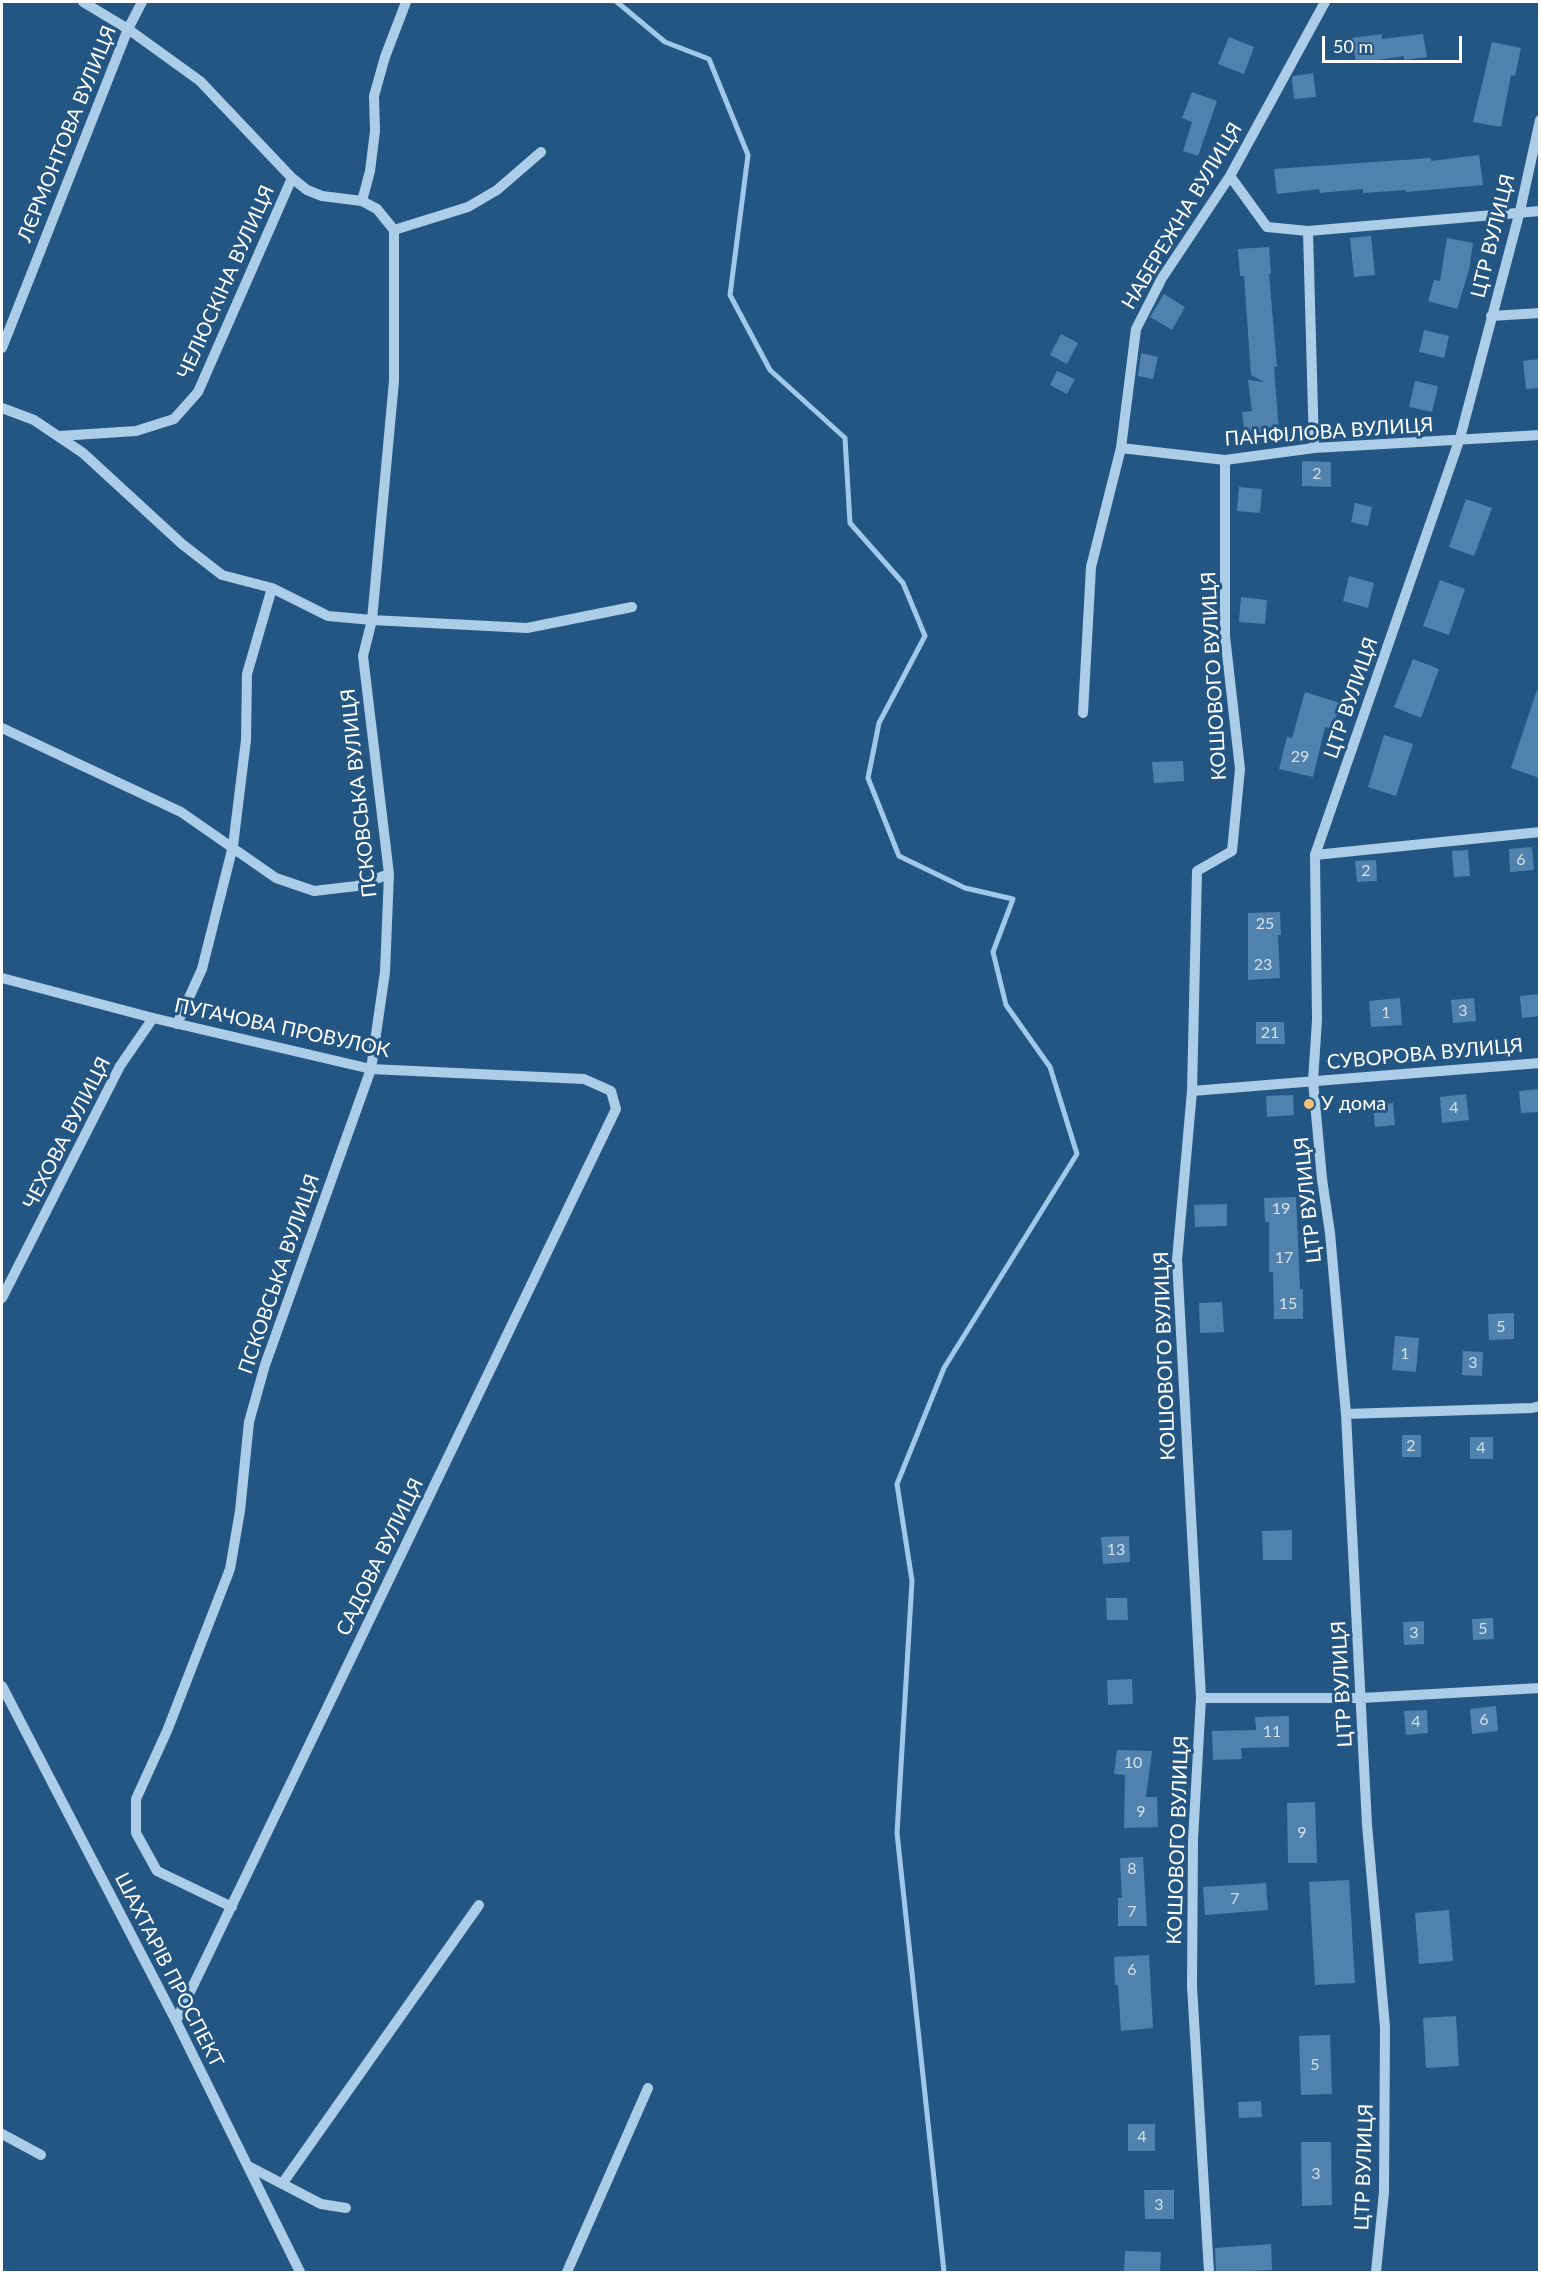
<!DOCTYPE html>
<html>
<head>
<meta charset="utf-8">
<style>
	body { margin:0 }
	#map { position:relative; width:1541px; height:2274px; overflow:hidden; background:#245683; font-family:Lato,sans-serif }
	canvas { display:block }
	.frame { position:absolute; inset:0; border:3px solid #fff; pointer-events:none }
	.scale { position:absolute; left:1322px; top:36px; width:140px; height:27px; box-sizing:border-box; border:3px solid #fff; border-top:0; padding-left:8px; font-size:18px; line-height:21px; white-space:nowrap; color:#fff; -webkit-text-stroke:4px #245683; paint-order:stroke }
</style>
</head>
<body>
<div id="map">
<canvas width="1541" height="2274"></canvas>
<div class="frame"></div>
<div class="scale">50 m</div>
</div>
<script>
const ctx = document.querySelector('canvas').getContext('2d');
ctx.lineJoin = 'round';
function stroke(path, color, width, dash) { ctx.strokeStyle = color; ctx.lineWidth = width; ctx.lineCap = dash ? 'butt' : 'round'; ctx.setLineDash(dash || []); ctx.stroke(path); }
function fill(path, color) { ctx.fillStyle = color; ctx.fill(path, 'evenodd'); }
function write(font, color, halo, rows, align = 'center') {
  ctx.font = font + ' Lato,sans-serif'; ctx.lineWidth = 6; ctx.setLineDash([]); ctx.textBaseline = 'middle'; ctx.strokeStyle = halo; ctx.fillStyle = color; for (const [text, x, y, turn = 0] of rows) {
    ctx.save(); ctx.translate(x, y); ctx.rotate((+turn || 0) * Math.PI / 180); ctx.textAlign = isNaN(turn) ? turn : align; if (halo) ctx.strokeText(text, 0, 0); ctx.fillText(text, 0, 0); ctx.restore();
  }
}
stroke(new Path2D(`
	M617 2 665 42 709 59 748 155 730 295 770 370 845 438 850 523 903 583 925 636 879 723 868 778 899 856 965 888 1013 899 993 952 1006 1005 1050 1067 1077 1154 944 1368 897 1484 912 1581 897 1833 944 2272`), '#a0c9e9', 5);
fill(new Path2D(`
	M1382 34V39L1423 34 1427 57 1404 60V56L1356 63 1352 38Z
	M1229 37 1254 47 1244 74 1218 64Z
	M1492 42 1521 48 1515 76 1511 75 1501 127 1473 122Z
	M1313 73 1316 97 1294 99 1292 79 1293 76Z
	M1192 92 1217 101 1198 156 1183 151 1192 122 1182 118Z
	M1479 155 1483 185 1406 192V190L1363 193V189L1320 193 1319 189 1277 194 1274 169 1431 158V161Z
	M1371 236 1375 275 1354 277 1350 238Z
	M1447 238 1473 243 1469 270 1457 309 1428 301 1434 280 1440 281Z
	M1269 247 1271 274H1269L1277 367H1274L1279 432 1245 435 1242 412 1252 411 1248 380 1264 382 1251 375 1244 276H1240L1238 249Z
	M1164 294 1185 307 1172 330 1150 317Z
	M1424 330 1449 336 1444 358 1419 352Z
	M1061 334 1078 343 1067 364 1050 355Z
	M1141 353 1158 357 1153 379 1138 376Z
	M1539 359V388L1526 389 1523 361Z
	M1057 371 1075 379 1067 394 1050 385Z
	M1415 381 1438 386 1432 412 1409 407Z
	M1302 461 1331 462V487L1302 486Z
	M1239 487 1262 489 1260 513 1237 511Z
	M1466 499 1492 508 1474 556 1449 547Z
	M1355 503 1372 507 1368 526 1351 522Z
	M1349 576 1374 583 1368 608 1343 601Z
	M1440 580 1465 589 1449 635 1423 626Z
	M1241 597 1267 600 1265 624 1239 622Z
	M1413 659 1439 669 1421 718 1394 707Z
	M1537 690 1539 691V778L1511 768Z
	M1305 692 1340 703 1333 729 1325 727 1313 777 1279 769 1287 737 1292 738Z
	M1384 735 1413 744 1396 796 1368 787Z
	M1183 761 1184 781 1154 783 1152 762Z
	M1532 847 1534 870 1510 872 1509 849Z
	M1468 850 1470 876 1454 877 1452 851Z
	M1376 860 1377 881 1357 882 1355 861Z
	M1280 912 1281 935H1278L1280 978 1248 980V913Z
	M1539 994V1016L1522 1018 1520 996Z
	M1400 998 1402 1025 1371 1027 1369 1001Z
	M1474 998 1476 1021 1453 1023 1451 1000Z
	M1256 1022H1284L1285 1044H1256Z
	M1539 1089V1112L1521 1113 1519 1091Z
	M1466 1094 1469 1120 1442 1123 1440 1097Z
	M1293 1095 1294 1115 1267 1117 1266 1096Z
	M1393 1103 1395 1125 1375 1127 1373 1105Z
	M1296 1197 1300 1289H1303V1319H1274L1273 1272H1269V1222H1265L1264 1198Z
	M1227 1204V1226L1195 1227 1194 1205Z
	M1222 1302 1224 1332 1200 1333 1199 1303Z
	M1514 1313V1339L1489 1340 1488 1314Z
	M1395 1336 1419 1338 1416 1372 1392 1370Z
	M1463 1351 1483 1352 1482 1376 1462 1375Z
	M1402 1435H1421V1457H1402Z
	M1470 1437H1493V1459H1470Z
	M1292 1530V1560H1263L1262 1531Z
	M1129 1536 1130 1562 1103 1564 1101 1537Z
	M1106 1598H1127L1128 1620H1107Z
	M1493 1618 1494 1639 1473 1640 1472 1619Z
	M1424 1621V1644L1404 1645 1403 1622Z
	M1132 1679 1133 1704 1108 1705 1107 1680Z
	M1496 1706 1498 1731 1472 1734 1470 1709Z
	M1427 1710 1428 1733 1406 1735 1404 1711Z
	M1289 1716V1747L1241 1748 1242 1759 1213 1760 1212 1731 1256 1730 1255 1717Z
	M1117 1750 1152 1751 1146 1797H1157L1158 1827 1124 1828 1125 1775 1114 1774Z
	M1315 1802 1317 1863H1288L1287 1803Z
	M1143 1857 1147 1926H1118V1898H1122L1120 1858Z
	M1349 1880 1355 1983 1315 1985 1309 1882Z
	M1266 1883 1268 1910 1205 1915 1203 1887Z
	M1449 1910 1453 1961 1419 1964 1415 1913Z
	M1149 1955 1153 2028 1121 2031 1118 1985H1115L1114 1957Z
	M1456 2016 1459 2066 1426 2068 1423 2018Z
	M1330 2035 1332 2094 1301 2095 1299 2036Z
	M1261 2101 1262 2117 1239 2118 1238 2102Z
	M1128 2124H1155V2151H1128Z
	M1301 2142H1331L1332 2205 1302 2206Z
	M1144 2190H1174V2219H1145Z
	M1271 2244 1272 2270 1216 2272 1215 2248Z
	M1125 2251 1161 2252 1160 2272H1124Z`), '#5082ad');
stroke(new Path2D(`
	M83 2 128 29 200 81 292 178 307 190 322 196 362 201 377 209 394 230V381L372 620 363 656 389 874 385 972 371 1069 265 1365 249 1422 240 1511 230 1569 167 1731 136 1799V1833L157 1871 232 1907
	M1230 176 1267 227 1308 231 1540 211
	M362 201 370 171 375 131 374 96 385 57 406 2
	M394 230 468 207 497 190 541 152
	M1308 231 1314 448
	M1491 316 1540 313
	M2 348 128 29 142 2
	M2 408 34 420 83 453 182 544 222 575 272 588 328 616 372 620 527 628 632 607
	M59 436 136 431 174 419 198 392 292 178
	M1121 448 1225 460 1314 448 1540 435
	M1083 713 1091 567 1121 448 1136 329 1162 278 1230 176 1325 2
	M2 728 181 812 276 878 314 891 357 886 389 874
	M1315 855 1540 832
	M2 978 153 1018 371 1069 584 1079 611 1091 616 1109 176 2021
	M177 1024 202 969 233 846 246 740 247 674 272 588
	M1192 1091 1540 1063
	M2 1298 120 1066 153 1018
	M1346 1414 1532 1408 1540 1406
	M2 1686 176 2021 300 2272
	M1201 1698H1362L1540 1688
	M2 2134 41 2155
	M248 2166 321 2204 346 2208
	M282 2184 479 1905
	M567 2272 648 2088
	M1209 2272 1192 1986 1193 1840 1201 1698 1177 1260 1192 1091 1197 871 1232 851 1240 769 1225 636V460
	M1376 2272 1384 2192 1385 2027 1367 1825 1346 1414 1330 1233 1322 1179 1313 1081 1317 1020 1315 855 1460 438 1520 211 1540 120`), '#accde8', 10);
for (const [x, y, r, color] of [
	[1309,1104,6,"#f2c070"]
]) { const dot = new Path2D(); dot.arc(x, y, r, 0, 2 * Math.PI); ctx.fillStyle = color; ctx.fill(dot); stroke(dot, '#245683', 2); }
write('16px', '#d3e0ea', null, [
	["2",1317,474],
	["29",1300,757],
	["6",1521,860],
	["2",1366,871],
	["25",1265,924],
	["23",1263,965],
	["3",1463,1011],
	["1",1386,1013],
	["21",1270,1033],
	["4",1454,1108],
	["19",1281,1209],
	["17",1284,1258],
	["15",1288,1304],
	["5",1501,1327],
	["1",1405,1354],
	["3",1473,1363],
	["2",1411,1446],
	["4",1481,1448],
	["13",1116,1550],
	["5",1483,1629],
	["3",1414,1633],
	["6",1484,1720],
	["4",1416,1722],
	["11",1272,1732],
	["10",1133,1763],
	["9",1141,1812],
	["9",1302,1833],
	["8",1132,1869],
	["7",1235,1899],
	["7",1132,1912],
	["6",1132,1970],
	["5",1315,2065],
	["4",1142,2137],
	["3",1316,2174],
	["3",1159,2205]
]);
write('20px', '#fff', '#245683', [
	["ЛЄРМОНТОВА ВУЛИЦЯ",67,134,-68],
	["НАБЕРЕЖНА ВУЛИЦЯ",1182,216,-59],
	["ЦТР ВУЛИЦЯ",1493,236,-76],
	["ЧЕЛЮСКІНА ВУЛИЦЯ",226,282,-66],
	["ПАНФІЛОВА ВУЛИЦЯ",1329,432,-4],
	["КОШОВОГО ВУЛИЦЯ",1214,676,-93],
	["ЦТР ВУЛИЦЯ",1351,698,-71],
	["ПСКОВСЬКА ВУЛИЦЯ",359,793,-96],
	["ПУГАЧОВА ПРОВУЛОК",282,1028,12],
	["СУВОРОВА ВУЛИЦЯ",1425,1054,-5],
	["ЧЕХОВА ВУЛИЦЯ",67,1133,-63],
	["ЦТР ВУЛИЦЯ",1308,1200,-96],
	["ПСКОВСЬКА ВУЛИЦЯ",279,1274,-71],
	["КОШОВОГО ВУЛИЦЯ",1165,1356,-92],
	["САДОВА ВУЛИЦЯ",380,1557,-64],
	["ЦТР ВУЛИЦЯ",1342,1684,-93],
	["КОШОВОГО ВУЛИЦЯ",1178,1840,-88],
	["ШАХТАРІВ ПРОСПЕКТ",169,1970,63],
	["ЦТР ВУЛИЦЯ",1364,2167,-88]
]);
write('20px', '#fff', '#245683', [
	["У дома",1321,1104]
], 'left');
</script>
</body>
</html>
